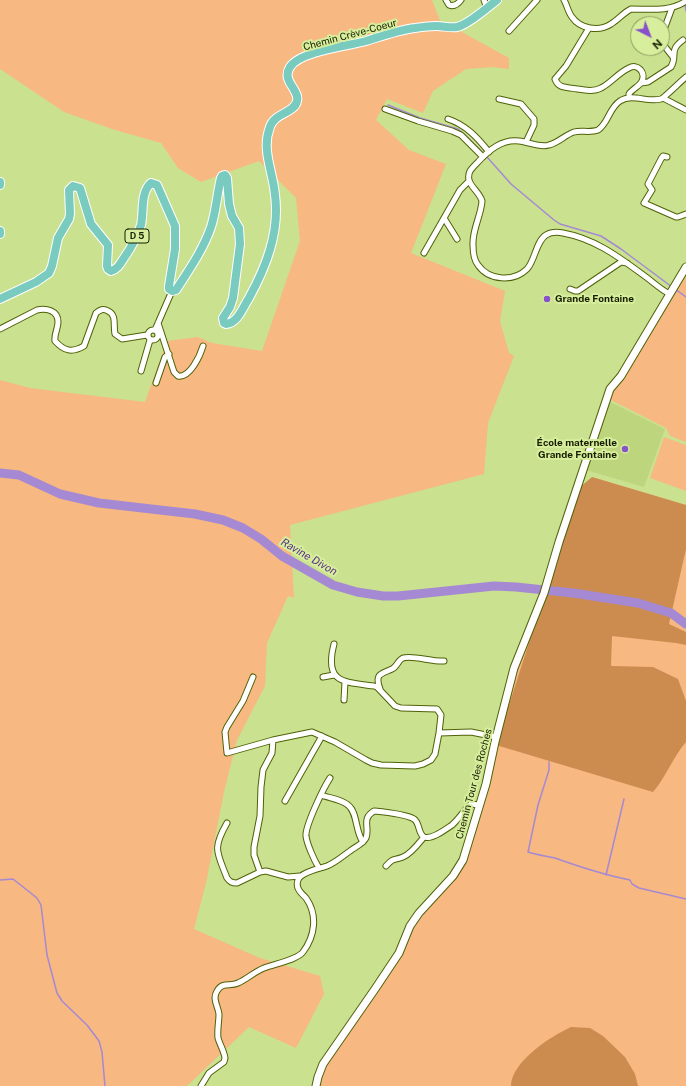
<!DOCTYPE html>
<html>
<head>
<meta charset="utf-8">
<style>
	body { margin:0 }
	#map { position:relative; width:686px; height:1086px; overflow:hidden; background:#cae190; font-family:"Public Sans",sans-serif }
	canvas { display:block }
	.north { position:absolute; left:630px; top:16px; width:40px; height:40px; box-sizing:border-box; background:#d7ee9c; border:1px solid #8a9b5e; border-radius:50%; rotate:138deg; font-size:11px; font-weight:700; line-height:16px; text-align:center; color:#171e00 }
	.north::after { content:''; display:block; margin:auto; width:14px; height:18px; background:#8852ca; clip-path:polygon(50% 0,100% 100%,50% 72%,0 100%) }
</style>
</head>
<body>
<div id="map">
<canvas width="686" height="1086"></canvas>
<div class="north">N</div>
</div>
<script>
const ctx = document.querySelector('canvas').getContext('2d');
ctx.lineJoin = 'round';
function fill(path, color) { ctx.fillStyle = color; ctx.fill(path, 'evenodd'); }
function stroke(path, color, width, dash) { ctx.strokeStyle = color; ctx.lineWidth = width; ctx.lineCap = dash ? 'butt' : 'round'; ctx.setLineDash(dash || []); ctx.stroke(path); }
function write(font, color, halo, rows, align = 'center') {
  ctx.font = font + ' "Public Sans",sans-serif'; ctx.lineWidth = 4; ctx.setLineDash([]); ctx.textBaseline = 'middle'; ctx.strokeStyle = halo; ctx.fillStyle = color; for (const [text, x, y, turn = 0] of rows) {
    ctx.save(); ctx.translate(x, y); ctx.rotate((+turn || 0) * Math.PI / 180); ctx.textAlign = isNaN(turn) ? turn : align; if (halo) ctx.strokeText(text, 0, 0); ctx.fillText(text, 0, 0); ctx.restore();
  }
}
fill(new Path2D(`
	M608 401 665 429 644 487 586 470Z`), '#bdd57c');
fill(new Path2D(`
	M0 0H432L444 31 458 30 509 58V69L493 67 466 69 433 91 423 113 387 99 376 120 409 150 446 164 411 253 505 291 500 321 509 353 514 356 488 423 484 474 290 525 294 598 288 596 267 643 265 686 237 740 224 792 206 883 194 929 260 958 320 976 324 994 296 1048 249 1027 187 1086H0V380L30 388 145 402 167 341 198 337 212 343 262 351 300 241 296 198 259 161 201 182 178 168 161 143 115 130 64 112 0 69Z
	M686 270V442L670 436 666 428 609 399Z
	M664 437 686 445V491L650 478Z
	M592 477 686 505V1086H316L318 1077 375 989 410 926 463 860 514 668Z`), '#f7b881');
fill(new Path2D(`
	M592 477 686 505V549L669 624 686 632V645L676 643 612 636 611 666 653 667 678 679 686 701V742C673 757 666 777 653 792L496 745 579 488Z
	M571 1027 590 1028 603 1036 625 1057 635 1074 638 1086H511C511 1062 551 1036 571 1027Z`), '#cc8b4f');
stroke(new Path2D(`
	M685 5 686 11
	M388 105 420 118 458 129 465 135 483 153
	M487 157 511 184 554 220 560 224 601 236 621 249 672 287
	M675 289 686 297
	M549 762V770L538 805 528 852C537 855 546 856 555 858 580 867 605 875 630 880L632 884 639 888 686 899
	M606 875 624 799
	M0 880 13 879 37 898 41 905 47 955 57 993 62 1001 87 1025 99 1041 102 1052 105 1086`), '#a589d3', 1.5);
stroke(new Path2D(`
	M0 473 19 475 60 494 99 503 195 514 223 520 243 528 261 539 282 556 333 585 357 592 383 596H398L494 586 516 587 573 593 638 603 671 613 686 624`), '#a589d3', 9);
const street = new Path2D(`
	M446 0 449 5C454 7 458 4 461 0
	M484 0 487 8
	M564 0C567 5 568 12 572 17 580 29 599 32 611 24 618 20 623 13 631 9 649 9 670 12 686 1
	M589 28 566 66 555 79C558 87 563 87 570 88 580 89 592 93 601 88 611 83 618 73 629 68 637 63 646 72 642 81 640 86 632 89 629 94V98
	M509 31 537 0
	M662 35 672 8
	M662 43 673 57
	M641 83 648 82 671 67C678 55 668 51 683 40
	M663 98 686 110
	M499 99 521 104 534 119V125L526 142
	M385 109 418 121 452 131 461 135 483 157
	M448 119C466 125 477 137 489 152
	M667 157 663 156 661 159 648 184 652 190 644 203 676 217H678L686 214
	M444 218 457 239
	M424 253 460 190 469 181
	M570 289 575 291H578L621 262 627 263
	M670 294C661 290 653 282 646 277 620 258 596 239 563 233 558 232 551 232 546 235 536 241 535 261 527 269 514 282 489 281 478 265 474 260 473 252 473 245 472 230 481 216 482 201 479 190 464 184 470 171 472 168 475 165 478 162 489 150 502 139 519 141 529 142 540 148 549 145 558 143 565 135 574 132 581 130 590 133 598 130 608 124 609 108 620 101 633 93 647 103 661 99 664 98 681 81 686 77
	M158 323 174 372 178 376C190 378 200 356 203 346
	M0 329 37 310C46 308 58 310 58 322 58 329 54 334 55 341 64 351 72 353 84 346L96 313C100 310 103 308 108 311 117 315 113 325 115 334L122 339 147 335
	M148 335a5 5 0 1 1 10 0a5 5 0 1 1-10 0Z
	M155 330 172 291
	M141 371 150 340
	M156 383 165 357 169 354
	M334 644C324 683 343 682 374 686L377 687 395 706 401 708 437 709 441 715 439 733
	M253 677 243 701 227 727 225 732 227 753 273 740 312 732 335 742 366 760 372 763 381 765 415 766 423 764 431 760 435 754 439 733 471 732 496 737
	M323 677 334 675
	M380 689C374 673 382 674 392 669 397 667 398 660 403 658 412 655 433 662 444 661
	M344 700 345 682
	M321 795C329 798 341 799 348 805 358 813 355 832 363 842
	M285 801 322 736
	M227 823C212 849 217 852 227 878 230 882 232 883 237 883L260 872 266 871 288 877 300 876
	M386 866C394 857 393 861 403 857 411 854 419 843 424 837
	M319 868C314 860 307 844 306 836 305 826 324 787 330 778
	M260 872 254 855V847L260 816 261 787 263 770 272 753 273 740
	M201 1086 209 1073 224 1062 225 1058C224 1051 220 1045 218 1038 217 1030 219 1022 219 1014 218 1006 212 999 217 991 223 981 230 987 238 983 247 979 254 972 264 968 274 964 297 960 303 952 315 936 318 915 306 898 301 893 295 888 298 880 301 872 319 869 327 866 335 863 343 856 350 851 355 847 363 844 366 838 370 827 361 819 374 811 384 812 405 814 414 819 420 823 418 834 424 837 432 840 446 829 452 825 459 819 464 810 471 804L479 805`);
const secondary = new Path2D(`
	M316 1086 318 1077 323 1064 375 989 399 953 410 926 419 913 453 876 463 860 486 784 495 742 514 668 544 593 559 542 610 389 621 376 686 267`);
const primary = new Path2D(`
	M0 182V185
	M0 231V234
	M0 299 36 282 49 273 52 266 58 238 69 219 70 214 69 190 73 186 80 188 91 224 108 245 107 266 108 269 111 271C118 269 120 264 124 258 131 248 137 237 141 225 144 212 140 193 151 183L157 185 175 226V249L169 286V289L172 291 176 290C189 270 203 250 211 227 216 212 217 194 221 178L222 176 225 175 227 178 229 204 232 216 239 228 240 244 233 298 230 307 223 318 224 323 226 324C238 323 243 307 249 298 266 267 280 232 275 195 273 171 261 150 270 127 274 113 295 113 297 101 300 90 281 81 290 67 300 51 348 46 366 41 382 36 398 30 415 28 422 27 429 26 436 26 443 26 451 28 457 27 468 25 488 7 497 0`);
stroke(street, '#506208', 7);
stroke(secondary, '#506208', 9);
stroke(primary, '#fff', 10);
stroke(street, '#fff', 5);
stroke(secondary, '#fff', 7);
stroke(primary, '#79cbc0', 8);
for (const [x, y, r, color] of [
	[547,299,4,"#8852ca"],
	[625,449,4,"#8852ca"]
]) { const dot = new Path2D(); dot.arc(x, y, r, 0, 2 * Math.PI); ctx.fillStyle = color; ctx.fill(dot); stroke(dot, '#d7ee9c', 1.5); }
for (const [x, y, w] of [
	[137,236,24]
]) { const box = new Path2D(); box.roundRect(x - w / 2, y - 7, w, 14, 3); ctx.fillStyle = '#d7ee9c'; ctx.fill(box); stroke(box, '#171e00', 1); }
write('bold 9px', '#171e00', null, [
	["D 5",137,236]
]);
write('10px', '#171e00', '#d7ee9c', [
	["Chemin Crève-Coeur",350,35,-15],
	["Chemin Tour des Roches",474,784,-75]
]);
write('bold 10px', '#171e00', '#d7ee9c', [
	["Grande Fontaine",555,299],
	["École maternelle",617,443,"right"],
	["Grande Fontaine",617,455,"right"]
], 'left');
write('italic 11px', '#5a3289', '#d7ee9c', [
	["Ravine Divon",309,557,30]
]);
</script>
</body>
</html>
